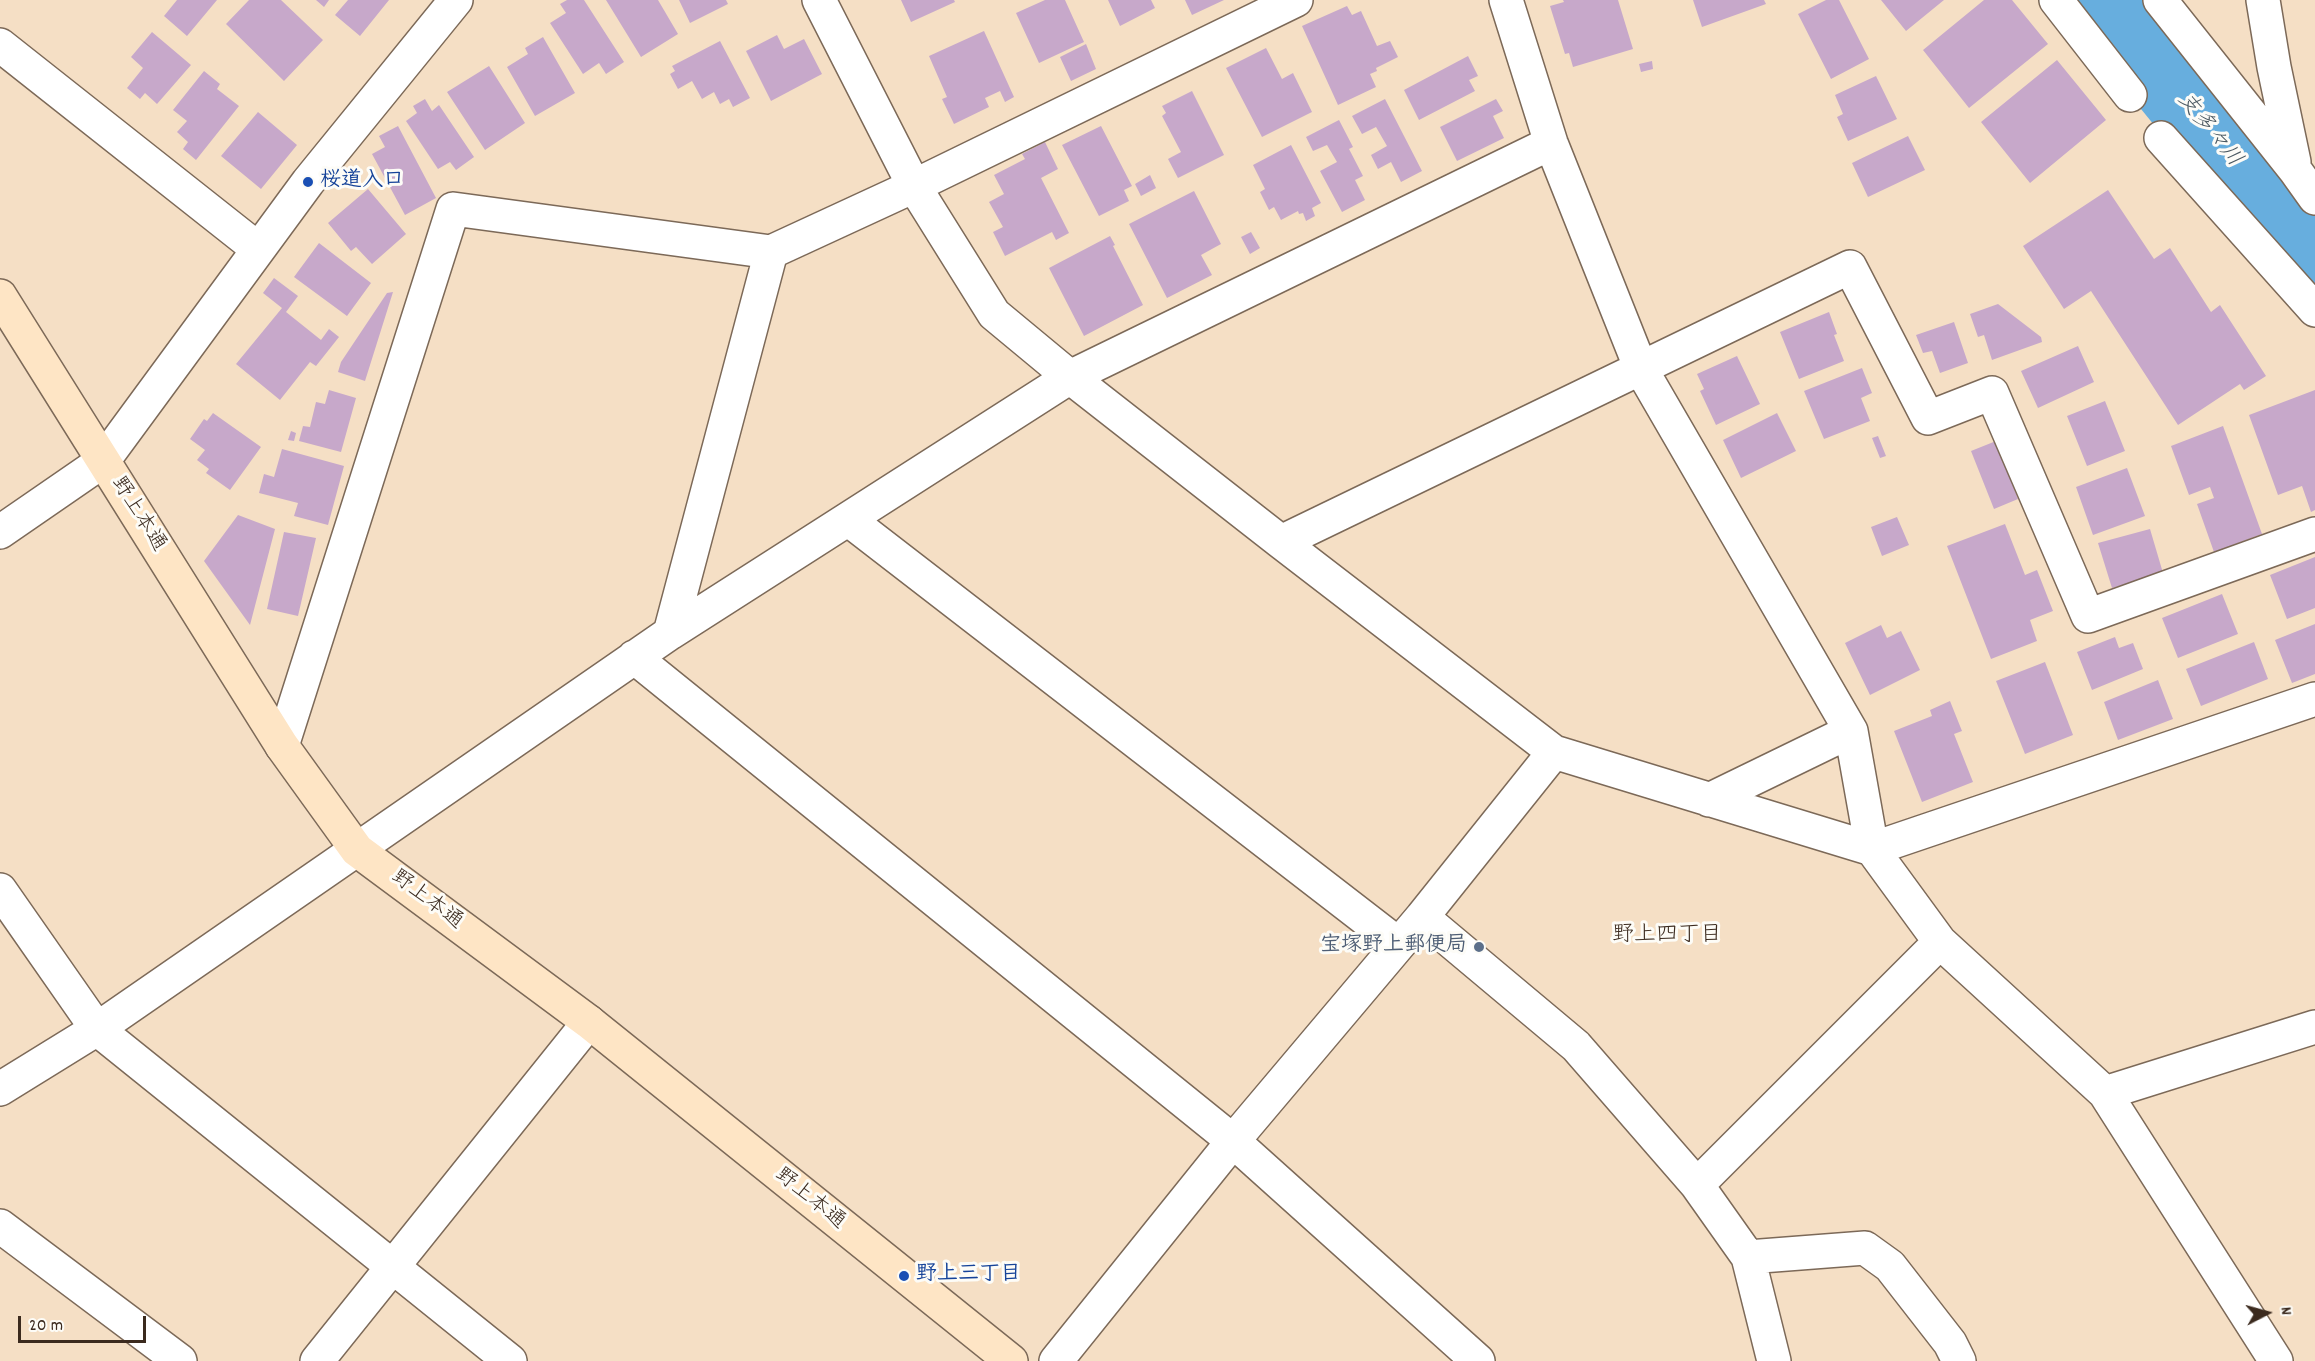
<!DOCTYPE html>
<html>
<head>
<meta charset="utf-8">
<style>
	body { margin:0 }
	#map { position:relative; width:2315px; height:1361px; overflow:hidden; background:#f5dfc5; font-family:Dekko,sans-serif }
	canvas { display:block }
	.north { position:absolute; left:2237px; top:1283px; width:60px; height:60px; -webkit-text-stroke:4px #fdfcf7; paint-order:stroke; rotate:84deg; font-size:16px; font-weight:700; line-height:24px; text-align:center; color:#3b2a1e }
	.north::after { content:''; display:block; margin:auto; width:21px; height:27px; background:#3b2a1e; clip-path:polygon(50% 0,100% 100%,50% 72%,0 100%) }
	.scale { position:absolute; left:18px; top:1316px; width:128px; height:27px; box-sizing:border-box; border:3px solid #3b2a1e; border-top:0; padding-left:8px; font-size:18px; line-height:21px; white-space:nowrap; color:#3b2a1e; -webkit-text-stroke:4px #fdfcf7; paint-order:stroke }
</style>
</head>
<body>
<div id="map">
<canvas width="2315" height="1361"></canvas>
<div class="north">N</div>
<div class="scale">20 m</div>
</div>
<script>
const ctx = document.querySelector('canvas').getContext('2d');
ctx.lineJoin = 'round';
function stroke(path, color, width, dash) { ctx.strokeStyle = color; ctx.lineWidth = width; ctx.lineCap = dash ? 'butt' : 'round'; ctx.setLineDash(dash || []); ctx.stroke(path); }
function fill(path, color) { ctx.fillStyle = color; ctx.fill(path, 'evenodd'); }
function write(font, color, halo, rows, align = 'center') {
  ctx.font = font + ' Dekko,"Klee One",sans-serif'; ctx.lineWidth = 6; ctx.setLineDash([]); ctx.textBaseline = 'middle'; ctx.strokeStyle = halo; ctx.fillStyle = color; for (const [text, x, y, turn = 0] of rows) {
    ctx.save(); ctx.translate(x, y); ctx.rotate((+turn || 0) * Math.PI / 180); ctx.textAlign = isNaN(turn) ? turn : align; if (halo) ctx.strokeText(text, 0, 0); ctx.fillText(text, 0, 0); ctx.restore();
  }
}
stroke(new Path2D(`
	M2101 0 2315 262`), '#67aede', 76);
fill(new Path2D(`
	M177 0H217L187 36 164 16Z
	M249 0H281L323 40 284 81 226 24Z
	M316 0H329L324 7Z
	M348 0H389L360 36 335 15Z
	M567 0H584L624 62 606 74 599 63 583 74 550 23 566 13 560 4Z
	M606 0H658L678 34 641 57Z
	M679 0H726L728 4 690 23Z
	M901 0H954L955 2 911 22Z
	M1045 0H1065L1084 42 1039 63 1016 13Z
	M1108 0H1151L1155 8 1120 26Z
	M1185 0H1224L1192 15Z
	M1563 0H1618L1633 49 1573 67 1569 53 1565 54 1550 6 1564 2Z
	M1693 0H1764L1766 4 1702 27Z
	M1826 0H1839L1869 59 1831 79 1798 14Z
	M1881 0H1944L1906 31Z
	M1984 0H2012L2048 44 1969 108 1923 50Z
	M1347 6 1352 15 1361 11 1377 46 1390 41 1398 57 1376 68 1377 71 1370 74 1376 87 1338 105 1302 26Z
	M984 31 1014 97 1005 102 1000 91 985 98 989 107 954 124 942 99 947 97 929 56Z
	M152 32 191 65 157 104 145 93 140 99 127 88 143 68 131 57Z
	M777 35 784 49 804 39 822 74 771 101 746 51Z
	M543 37 575 93 535 116 507 67 528 54 525 48Z
	M720 41 750 98 733 107 729 99 720 104 714 92 702 99 692 81 678 89 670 74 675 71 672 66Z
	M1086 44 1096 69 1071 81 1060 57Z
	M1266 48 1282 79 1293 73 1312 112 1262 137 1226 68Z
	M1468 56 1478 76 1469 80 1475 91 1419 120 1404 90Z
	M2057 60 2106 120 2030 183 1981 122Z
	M1652 61 1653 69 1641 72 1639 64Z
	M489 66 525 123 485 150 447 92Z
	M204 71 220 84 217 89 239 106 196 160 183 149 188 142 177 132 187 121 173 110Z
	M1876 76 1897 119 1848 141 1837 117 1843 114 1835 95Z
	M1192 91 1224 155 1178 178 1168 159 1181 152 1162 116 1166 113 1162 106Z
	M425 99 432 111 439 105 474 157 456 170 450 162 438 169 406 121 417 113 413 106Z
	M1385 99 1422 171 1401 182 1391 162 1378 169 1371 155 1387 146 1376 127 1362 134 1352 116Z
	M1496 99 1503 111 1493 116 1504 138 1457 161 1440 127Z
	M258 112 297 145 261 189 221 156Z
	M1339 120 1353 147 1349 149 1363 176 1355 180 1365 200 1342 212 1320 171 1337 162 1327 145 1313 151 1306 137Z
	M398 126 436 198 405 215 372 154 385 147 379 136Z
	M1101 126 1132 186 1124 190 1129 201 1099 216 1062 145Z
	M1908 136 1925 170 1868 197 1852 163Z
	M1045 142 1058 169 1041 178 1069 233 1056 240 1052 232 1005 256 993 232 1003 227 989 202 1004 194 994 175 1025 159 1022 154Z
	M1291 145 1321 203 1312 208 1315 216 1306 221 1303 213 1299 214 1298 211 1281 220 1274 207 1269 210 1260 192 1265 189 1253 165Z
	M1150 175 1156 188 1141 196 1135 184Z
	M368 189 406 234 372 264 356 247 351 251 328 223Z
	M2108 190 2154 259 2170 248 2211 312 2220 305 2266 376 2244 390 2240 384 2178 425 2091 291 2064 309 2023 246Z
	M1194 191 1221 244 1201 255 1212 275 1167 298 1129 224Z
	M1251 232 1260 248 1250 254 1241 237Z
	M1110 236 1115 245 1113 246 1143 305 1084 336 1049 268Z
	M319 243 371 283 347 316 294 277Z
	M274 278 298 296 286 312 321 340 329 329 339 337 316 366 310 362 280 400 236 364 282 308 263 293Z
	M393 292 365 381 338 372 341 362 387 293Z
	M1998 304 2041 337 2042 342 1992 360 1984 335 1978 337 1970 314Z
	M1829 312 1837 334 1834 335 1844 361 1799 379 1780 332Z
	M1954 322 1968 363 1940 373 1932 351 1923 353 1916 335Z
	M2078 346 2094 382 2038 408 2021 371Z
	M1737 356 1760 404 1716 425 1700 391 1704 389 1697 374Z
	M1862 368 1872 393 1861 398 1870 421 1824 439 1804 391Z
	M329 390 356 398 341 452 299 441 303 426 310 427 316 402 325 404Z
	M2315 390V510L2311 512 2302 486 2278 495 2249 415Z
	M2105 401 2125 451 2087 466 2067 416Z
	M213 413 261 447 230 490 206 473 209 469 197 460 205 450 190 439 204 419 207 421Z
	M1777 413 1796 451 1741 478 1723 440Z
	M2223 426 2262 534 2214 552 2197 504 2214 498 2210 487 2189 495 2171 446Z
	M291 431 296 433 294 441 288 440Z
	M1878 436 1886 456 1880 458 1872 438Z
	M1996 441 2018 499 1994 509 1971 451Z
	M282 449 344 466 328 525 294 516 298 503 259 493 264 474 274 477Z
	M2127 468 2145 516 2093 535 2076 487Z
	M238 515 275 529 250 625 204 561Z
	M1897 517 1909 545 1882 556 1871 527Z
	M2005 524 2025 575 2037 570 2053 611 2030 620 2037 641 1991 659 1947 546Z
	M2150 529 2163 573 2112 588 2098 543Z
	M284 532 316 538 298 616 267 609Z
	M2315 557V608L2287 619 2270 575Z
	M2222 594 2238 634 2178 658 2162 618Z
	M2315 624V674L2292 683 2275 640Z
	M1881 625 1887 638 1901 631 1920 670 1870 695 1845 643Z
	M2115 637 2119 648 2133 643 2143 669 2092 690 2077 652Z
	M2254 642 2268 679 2201 706 2186 669Z
	M2045 662 2073 735 2025 754 1996 681Z
	M2158 680 2173 719 2118 740 2104 702Z
	M1950 701 1962 731 1954 734 1973 782 1922 802 1894 731 1932 716 1930 710Z`), '#c7a8ca');
const street = new Path2D(`
	M819 0 914 186 994 314 1070 377 1281 542 1554 752 1872 849 1940 942 2105 1093 2276 1361
	M1506 0 1551 143 1641 369 1851 731 1872 849 2315 699
	M2056 0 2130 95
	M2160 0 2295 170 2315 198
	M2263 0 2274 67 2294 162
	M0 45 258 249
	M2161 138 2315 310
	M849 520 1398 944
	M0 532 103 461 308 182 456 0
	M1281 542 1850 267 1928 418 1992 393 2088 616 2315 534
	M670 633 771 252 914 186 1296 0
	M634 657 1233 1141 1478 1361
	M282 746 453 209 771 252
	M1709 800 1851 731
	M0 890 97 1029 510 1361
	M1422 917 1576 1046 1697 1185 1748 1257 1774 1361
	M0 1089 97 1029 670 633 1070 377 1551 143
	M2105 1093 2315 1027
	M1697 1185 1940 942
	M0 1226 180 1361
	M1748 1257 1865 1248 1890 1266 1950 1343 1959 1361
	M317 1361 589 1022
	M1056 1361 1233 1141 1422 917 1554 752`);
const secondary = new Path2D(`
	M0 296 282 746 357 850 589 1022 1011 1361`);
stroke(street, '#7c6958', 36);
stroke(secondary, '#7c6958', 36);
stroke(street, '#fff', 33);
stroke(secondary, '#fee5c5', 33);
for (const [x, y, r, color] of [
	[308,182,6,"#1a4fb4"],
	[1479,947,6,"#5c6f8a"],
	[904,1276,6,"#1a4fb4"]
]) { const dot = new Path2D(); dot.arc(x, y, r, 0, 2 * Math.PI); ctx.fillStyle = color; ctx.fill(dot); stroke(dot, '#fdfcf7', 2); }
write('bold 21px', '#164399', '#fdfcf7', [
	["桜道入口",320,182],
	["野上三丁目",916,1276]
], 'left');
write('21px', '#3b2a1e', '#fdfcf7', [
	["野上本通",137,515,58],
	["野上本通",426,901,37],
	["野上本通",809,1200,39]
]);
write('bold 21px', '#4e5e75', '#fdfcf7', [
	["宝塚野上郵便局",1467,947]
], 'right');
write('italic 22px', '#4a5861', '#fdfcf7', [
	["支多々川",2208,131,51]
]);
write('22px', '#3b2a1e', '#fdfcf7', [
	["野上四丁目",1667,937]
]);
</script>
</body>
</html>
